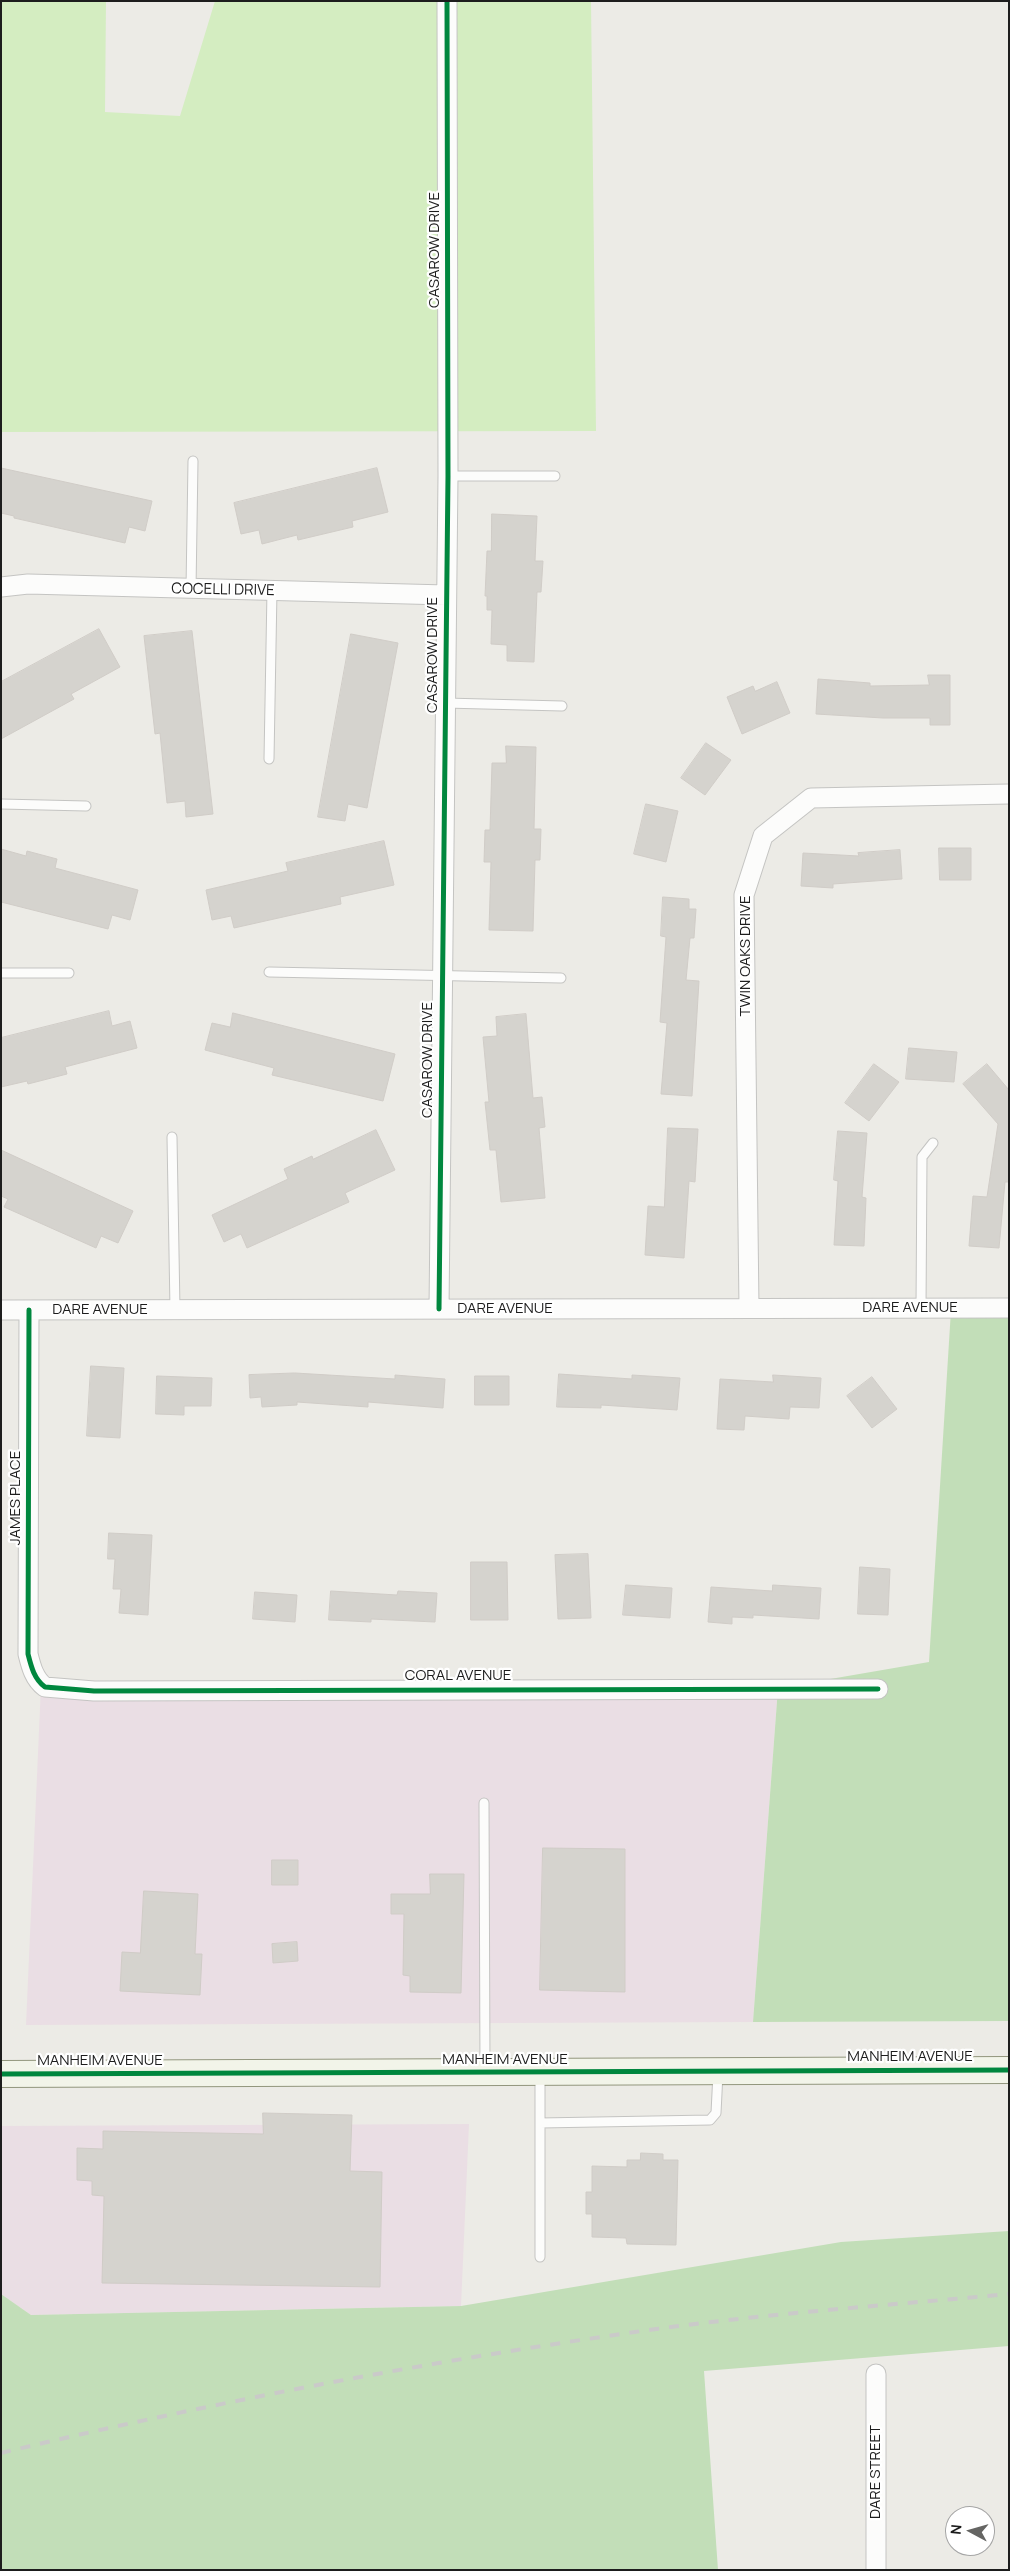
<!DOCTYPE html>
<html>
<head>
<meta charset="utf-8">
<style>
	body { margin:0 }
	#map { position:relative; width:1010px; height:2571px; overflow:hidden; background:#ecebe6; font-family:Manrope,sans-serif }
	canvas { display:block }
	.frame { position:absolute; inset:0; border:2px solid #1d1d1d; pointer-events:none }
	.north { position:absolute; left:945px; top:2506px; width:50px; height:50px; box-sizing:border-box; background:#fff; border:1px solid #a5a5a5; border-radius:50%; rotate:276deg; font-size:14px; font-weight:700; line-height:20px; text-align:center; color:#1d1d1d }
	.north::after { content:''; display:block; margin:auto; width:18px; height:22px; background:#656563; clip-path:polygon(50% 0,100% 100%,50% 72%,0 100%) }
</style>
</head>
<body>
<div id="map">
<canvas width="1010" height="2571"></canvas>
<div class="frame"></div>
<div class="north">N</div>
</div>
<script>
const ctx = document.querySelector('canvas').getContext('2d');
ctx.lineJoin = 'round';
function fill(path, color) { ctx.fillStyle = color; ctx.fill(path, 'evenodd'); }
function stroke(path, color, width, dash) { ctx.strokeStyle = color; ctx.lineWidth = width; ctx.lineCap = dash ? 'butt' : 'round'; ctx.setLineDash(dash || []); ctx.stroke(path); }
function write(font, color, halo, rows, align = 'center') {
  ctx.font = font + ' Manrope,sans-serif'; ctx.lineWidth = 4.5; ctx.setLineDash([]); ctx.textBaseline = 'middle'; ctx.strokeStyle = halo; ctx.fillStyle = color; for (const [text, x, y, turn = 0] of rows) {
    ctx.save(); ctx.translate(x, y); ctx.rotate((+turn || 0) * Math.PI / 180); ctx.textAlign = isNaN(turn) ? turn : align; if (halo) ctx.strokeText(text, 0, 0); ctx.fillText(text, 0, 0); ctx.restore();
  }
}
fill(new Path2D(`
	M41 1685 778 1688 753 2022 26 2025Z
	M469 2124 461 2306 31 2315 1 2294V2126Z`), '#eadee4');
fill(new Path2D(`
	M1 1H106L105 112 180 116 215 1H591L596 431 1 432Z`), '#d4edc1');
fill(new Path2D(`
	M951 1310H1009V2021L753 2022 778 1688 929 1662Z
	M1009 2231V2346L704 2371 718 2570H1V2294L31 2315 461 2306 841 2242Z`), '#c2deb8');
const building = new Path2D(`
	M1 468 152 501 145 531 129 527 125 543 14 518V516L1 513Z
	M377 468 388 512 352 521 353 527 298 540 297 535 262 544 259 530 241 534 234 503Z
	M492 514 537 516 535 561H543L541 592H537L534 662 507 661V645L491 644 492 610H487V596H485L487 551H491Z
	M99 629 120 667 71 694 74 699 1 739V682Z
	M192 631 213 814 186 817 185 801 167 803 160 733 155 734 144 636Z
	M351 634 398 643 367 808 348 804 345 821 318 817Z
	M928 675H950V725H930V718H883L816 714 818 679 870 683V686L929 685Z
	M777 682 790 713 742 734 727 697 753 686 755 691Z
	M706 743 731 760 705 795 681 778Z
	M506 746 536 747 534 829H541L540 860H535L533 931 489 930 491 862H484L485 830H490L492 763H506Z
	M646 804 678 811 666 862 634 854Z
	M384 841 394 885 340 897 341 904 234 928 231 916 212 920 206 890 288 871 286 863Z
	M939 848H971V880H940Z
	M1 849 26 856 27 851 57 859 55 868 138 890 130 920 112 915 108 929 1 902Z
	M900 850 902 879 833 884V888L801 886 803 853 859 856 858 853Z
	M663 897 689 899V909H696L694 938H690L686 980 699 981 692 1096 661 1094 667 1023 660 1022 666 937 661 936Z
	M109 1011 112 1026 130 1021 137 1048 65 1067 67 1074 28 1084 27 1081 1 1087V1038Z
	M233 1013 395 1054 383 1101 272 1075 274 1068 205 1050 212 1023 230 1027Z
	M526 1014 533 1098 542 1097 545 1127 539 1128 545 1198 501 1202 496 1150H490L485 1102H489L483 1037 497 1036 496 1017Z
	M909 1048 957 1052 954 1082 906 1079Z
	M874 1064 899 1082 869 1121 845 1103Z
	M987 1064 1009 1090V1182H1005L999 1248 969 1246 973 1196 987 1197 998 1124 963 1084Z
	M668 1128 698 1129 695 1182 689 1181 684 1258 645 1255 648 1206 664 1207Z
	M376 1130 395 1170 345 1193 349 1202 247 1248 241 1234 224 1242 212 1215 288 1179 284 1169 312 1156 313 1159Z
	M838 1131 867 1133 862 1197 866 1198 864 1246 834 1245 838 1181 834 1180Z
	M1 1150 133 1211 118 1243 101 1236 96 1248 4 1207 8 1199 1 1196Z
	M91 1366 124 1368 120 1438 87 1436Z
	M295 1373 395 1379V1375L445 1379 443 1408 368 1402V1407L297 1402V1405L262 1407 261 1397 250 1398 249 1375Z
	M559 1374 632 1379V1375L680 1378 677 1410 601 1405V1408L557 1407Z
	M773 1375 821 1378 819 1408 790 1407 789 1419 745 1416 744 1430 717 1429 720 1379 773 1382Z
	M157 1376 212 1378 211 1406H184V1415L156 1414Z
	M475 1376H509V1405H475Z
	M872 1377 897 1409 872 1428 847 1396Z
	M109 1533 152 1535 148 1615 119 1613 121 1589H113L115 1559H108Z
	M588 1554 591 1618 558 1619 555 1555Z
	M471 1562H507L508 1620H471Z
	M860 1567 890 1569 888 1615 858 1614Z
	M626 1585 672 1588 670 1618 623 1615Z
	M773 1585 821 1588 819 1619 753 1615V1618L732 1617V1624L708 1622 711 1587 772 1591Z
	M331 1591 397 1595 398 1591 437 1593 435 1622 371 1619V1622L329 1620Z
	M255 1592 297 1595 295 1622 253 1619Z
	M543 1848 625 1849V1992L540 1990Z
	M272 1860H298V1885H272Z
	M430 1874H464L461 1993 410 1992V1976L403 1975 404 1914H391V1894H430Z
	M144 1891 198 1894 195 1954H202L200 1995 120 1991 122 1952 140 1953Z
	M297 1942 298 1961 273 1963 272 1944Z
	M263 2113 352 2115 350 2171 382 2172 380 2287 102 2283 104 2196 92 2195V2181L77 2180V2148L103 2149V2131L263 2134Z
	M641 2153 663 2154V2160H678L676 2245 627 2244 626 2238 592 2237V2214H586V2192H592V2166L627 2167V2160H640Z`);
fill(building, '#d5d3ce');
stroke(building, '#d0ccc7', 1);
const lane = new Path2D(`
	M448 476H555
	M191 589 193 461
	M445 703 562 706
	M269 759 272 590
	M1 804 86 806
	M269 972 561 978
	M1 973H69
	M172 1137 175 1310
	M921 1308 922 1157 933 1143
	M484 1803 485 2070
	M540 2075V2257
	M540 2123 710 2120 716 2113 718 2073`);
const street = new Path2D(`
	M1 587 28 584 446 595
	M749 1308 744 895 763 836 811 798 1009 794
	M439 1309 448 476 447 1
	M1 1310 1009 1308
	M29 1310 28 1654C31 1666 34 1679 45 1687L94 1691 878 1689
	M876 2570V2374`);
const secondary = new Path2D(`
	M1 2074 1009 2070`);
stroke(lane, '#c4c4c2', 11);
stroke(street, '#c4c4c2', 21);
stroke(secondary, '#92967d', 28);
stroke(lane, '#fcfcfb', 9);
stroke(street, '#fcfcfb', 19);
stroke(secondary, '#f2f4e9', 26);
stroke(new Path2D(`
	M1 2453C218 2401 436 2360 656 2329 773 2313 891 2305 1009 2294`), '#cacac9', 4, [10, 10]);
stroke(new Path2D(`
	M439 1309 448 476 447 1
	M29 1310 28 1654C31 1666 34 1679 45 1687L94 1691 878 1689
	M1 2074 1009 2070`), '#00873e', 5);
write('15px', '#1d1d1d', '#fff', [
	["CASAROW DRIVE",435,250,-90],
	["COCELLI DRIVE",223,590,1],
	["CASAROW DRIVE",433,655,-90],
	["TWIN OAKS DRIVE",746,956,-90],
	["CASAROW DRIVE",428,1060,-90],
	["DARE AVENUE",910,1308],
	["DARE AVENUE",505,1309],
	["DARE AVENUE",100,1310],
	["JAMES PLACE",16,1498,-90],
	["CORAL AVENUE",458,1676],
	["MANHEIM AVENUE",910,2057],
	["MANHEIM AVENUE",505,2060],
	["MANHEIM AVENUE",100,2061],
	["DARE STREET",876,2472,-90]
]);
</script>
</body>
</html>
